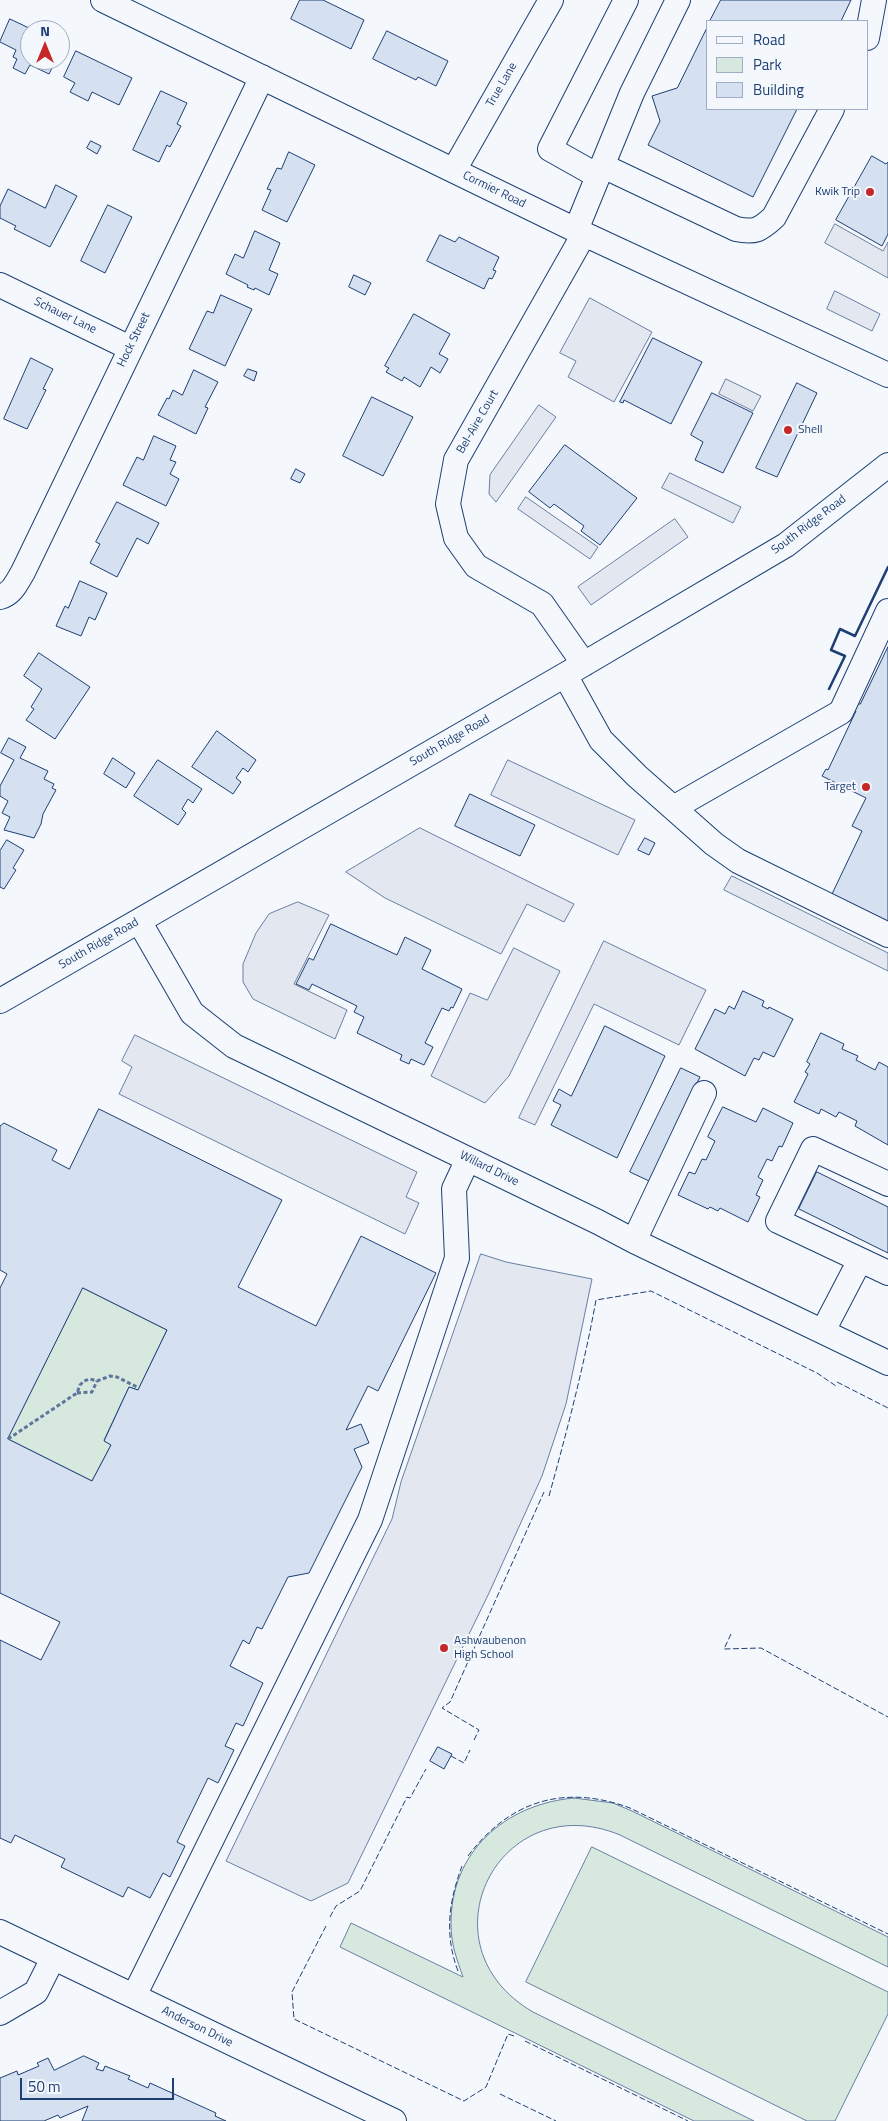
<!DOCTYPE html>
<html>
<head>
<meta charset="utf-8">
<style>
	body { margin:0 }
	#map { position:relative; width:888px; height:2121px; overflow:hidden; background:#f4f7fb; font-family:"Titillium Web",sans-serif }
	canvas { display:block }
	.legend { position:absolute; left:706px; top:20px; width:162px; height:90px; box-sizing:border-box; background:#f4f7fb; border:1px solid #9eadc5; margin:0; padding:6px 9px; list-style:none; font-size:15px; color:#1d3f73 }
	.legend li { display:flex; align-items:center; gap:10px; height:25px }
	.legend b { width:25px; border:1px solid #9eadc5 }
	.north { position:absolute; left:20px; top:20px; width:50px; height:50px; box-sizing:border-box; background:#f4f7fb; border:1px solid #9eadc5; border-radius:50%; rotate:0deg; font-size:14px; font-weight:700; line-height:20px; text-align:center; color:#1d3f73 }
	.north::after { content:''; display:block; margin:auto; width:18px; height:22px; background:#c62828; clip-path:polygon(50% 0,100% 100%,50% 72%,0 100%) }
	.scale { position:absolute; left:20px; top:2078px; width:154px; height:22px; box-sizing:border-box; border:2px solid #1d3f73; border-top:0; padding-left:6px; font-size:15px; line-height:18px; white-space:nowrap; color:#1d3f73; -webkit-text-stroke:4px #f4f7fb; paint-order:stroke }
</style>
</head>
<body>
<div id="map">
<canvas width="888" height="2121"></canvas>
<ul class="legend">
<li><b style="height:6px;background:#f4f7fb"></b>Road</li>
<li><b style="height:14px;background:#d7e8df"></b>Park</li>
<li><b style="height:14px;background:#d5e0f0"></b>Building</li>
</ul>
<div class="north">N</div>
<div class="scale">50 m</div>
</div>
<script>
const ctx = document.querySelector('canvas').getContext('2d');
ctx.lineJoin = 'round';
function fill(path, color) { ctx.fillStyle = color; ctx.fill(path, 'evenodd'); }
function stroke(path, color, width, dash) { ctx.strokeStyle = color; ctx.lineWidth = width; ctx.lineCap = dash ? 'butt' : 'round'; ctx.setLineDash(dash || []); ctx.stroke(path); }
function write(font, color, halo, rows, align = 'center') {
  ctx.font = font + ' "Titillium Web",sans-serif'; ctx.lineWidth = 4; ctx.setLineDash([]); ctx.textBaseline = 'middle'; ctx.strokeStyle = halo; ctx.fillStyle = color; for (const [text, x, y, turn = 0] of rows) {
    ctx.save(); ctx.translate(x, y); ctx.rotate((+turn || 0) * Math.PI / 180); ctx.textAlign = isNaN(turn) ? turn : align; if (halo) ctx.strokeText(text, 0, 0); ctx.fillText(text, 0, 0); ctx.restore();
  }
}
const green = new Path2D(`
	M83 1288 167 1330 138 1390 129 1387 104 1440 111 1445 92 1481 8 1439Z
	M574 1798 613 1803 632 1811 888 1937V1967L620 1835C499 1785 418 1945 533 2012L754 2121H694L340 1947 351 1923 463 1977C457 1960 451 1944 451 1925 450 1852 505 1804 574 1798Z
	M592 1847 888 1992V2014L835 2121H807L526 1982Z`);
fill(green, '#d7e8df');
stroke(green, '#687fa3', 1);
const parking = new Path2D(`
	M835 224 883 251 888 242V278L825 243Z
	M835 291 880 314 872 331 827 309Z
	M590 298 652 332 614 402 568 377 576 361 560 353Z
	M726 379 761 396 753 411 719 394Z
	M539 405 556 417 496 502 489 494 490 475Z
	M670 473 741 507 733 523 662 488Z
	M526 497 598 547 590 559 518 509Z
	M675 519 688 537 591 605 578 587Z
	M508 760 635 820 618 855 491 795Z
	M420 828 574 904 564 922 527 904 501 954 385 898 346 872Z
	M732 876 888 953V971L724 890Z
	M298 902 329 915 294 984 347 1010 335 1039 253 999 243 982V964L256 933 269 914Z
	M604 941 706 990 679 1045 594 1004 535 1125 519 1118Z
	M514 948 560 971 509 1076 485 1103 431 1076 470 993 487 1000Z
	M135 1035 417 1172 406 1197 419 1203 405 1234 119 1094 132 1067 122 1061Z
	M481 1254 506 1262 592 1279 566 1404 542 1476 489 1593 348 1883 311 1901 226 1861 392 1519 401 1482Z`);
fill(parking, '#e3e8f0');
stroke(parking, '#687fa3', 1);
const building = new Path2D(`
	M300 0H323L364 20 351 49 291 19Z
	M721 0H851L841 21H710Z
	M10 19 29 28 27 31 30 32V60H56L49 74 30 65 25 74 13 68 17 59 13 57 16 50 0 42Z
	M707 28V109H797L753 197 648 145 660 121 652 96 677 88Z
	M387 31 448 61 436 86 418 77 416 80 373 59Z
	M76 51 132 78 119 105 92 92 88 101 70 92 75 83 64 77Z
	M161 91 187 103 177 124 181 126 170 147 167 145 159 162 133 150Z
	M91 141 101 146 97 154 87 148Z
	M289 152 315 165 287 222 262 210 271 190 267 189 277 168 281 169Z
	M872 156 886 164 888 162V234L882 246 836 220Z
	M56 185 77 196 50 247 14 229 16 226 0 218V206L8 189 45 208Z
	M108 205 132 217 105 273 81 261Z
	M255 231 280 243 269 270 278 274 269 295 255 288 254 290 247 287 248 285 226 274 235 254 243 258Z
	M440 235 455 242 459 237 499 257 493 270 496 271 492 279 489 278 484 289 427 261Z
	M354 275 371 283 365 295 349 287Z
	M221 295 252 309 225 366 189 349 207 311 213 313Z
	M414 314 450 334 439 354 448 359 440 373 431 367 420 387 404 377 402 381 386 372 389 368 385 366Z
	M653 338 702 362 671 424 624 400 623 403 620 402Z
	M31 358 53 369 43 389 46 390 27 429 4 419Z
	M248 369 257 372 254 381 244 376Z
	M194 370 218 382 205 407 208 408 196 434 158 415 167 398 169 399 173 390 182 395Z
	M797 383 817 393 777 477 756 468Z
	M712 393 753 413 723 473 695 460 703 442 691 435Z
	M372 397 413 417 383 476 343 456Z
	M154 436 176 446 170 460 176 462 170 474 179 479 166 506 123 485 137 457 143 460Z
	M565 445 637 498 600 545 581 531 584 526 554 504 550 508 529 492Z
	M296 469 305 474 300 483 291 479Z
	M117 502 159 523 148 544 137 538 117 577 90 563 100 544 96 542Z
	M80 581 107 593 95 620 89 617 81 636 56 626 65 606 68 608Z
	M888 647V921L832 894 862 831 852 826 866 798 822 776 826 769 828 770 856 711 855 710 858 704H860Z
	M39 653 90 687 55 739 26 720 34 709 31 707 42 689 24 676Z
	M217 731 256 760 248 772 243 768 236 778 241 782 233 794 192 767Z
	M9 738 26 747 20 758 48 771 44 779 54 784 52 788 56 790 43 814 41 824 34 838 4 830 10 817 2 813 8 801 0 796V786L14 760 1 753Z
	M113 758 135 773 126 788 104 774Z
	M158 760 202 789 193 803 188 799 182 809 186 813 178 825 134 796Z
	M470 794 535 825 520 856 455 826Z
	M645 838 655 843 649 855 638 850Z
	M7 840 24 850 13 868 16 870 4 889 0 887V851Z
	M331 924 397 955 405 937 431 950 422 969 462 989 453 1008 451 1007 449 1011 442 1008 425 1043 433 1047 424 1065 411 1059 409 1064 400 1060 402 1055 357 1033 364 1017 354 1012 357 1006 312 984 309 990 296 984 309 958 313 960Z
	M743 991 764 1001 762 1006 768 1009 769 1007 793 1019 774 1057 763 1052 759 1060 754 1058 745 1076 695 1049 715 1009 725 1014 729 1006 734 1009Z
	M605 1026 665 1056 617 1158 551 1125 561 1105 553 1101 559 1089 571 1096Z
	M821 1033 844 1044 842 1049 858 1056 856 1060 875 1070 879 1062 888 1067V1145L855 1126 857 1121 839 1112 836 1117 821 1109 819 1114 794 1102 808 1074 805 1072 810 1064 807 1062Z
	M681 1068 700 1077 649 1181 630 1172Z
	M723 1107 756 1122 763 1108 793 1123 782 1147 779 1146 772 1161 767 1159 758 1177 763 1180 756 1195 760 1197 748 1222 720 1208 718 1211 710 1207 708 1209 678 1195 689 1172 695 1174 702 1159 706 1160 715 1141 708 1137Z
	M99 1109 282 1200 238 1287 316 1326 361 1236 436 1273 378 1391 368 1386 346 1430 361 1424 369 1443 354 1449 362 1467 309 1573 288 1577 262 1629 257 1627 249 1644 243 1640 230 1666 263 1683 243 1726 236 1723 225 1746 234 1750 218 1783 208 1778 177 1842 185 1846 170 1877 163 1873 150 1898 128 1887 123 1897 61 1867 65 1859 15 1835 11 1843 0 1838V1640L41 1660 60 1622 0 1593V1288L7 1274 0 1270V1126L4 1123 57 1150 52 1160 69 1169ZM83 1288 167 1330 138 1390 129 1387 104 1441 111 1445 92 1481 8 1439Z
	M817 1172 888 1207V1253L799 1209Z
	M438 1747 452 1754 444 1769 430 1761Z
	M84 2056 99 2063 96 2069 103 2071 105 2066 130 2076 128 2079 148 2088 150 2083 216 2113 215 2116 226 2121H82L88 2106 60 2118 58 2115 44 2121H0V2078L17 2071 18 2075 39 2066 37 2063 48 2058 54 2070Z`);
fill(building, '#d5e0f0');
stroke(building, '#1d3f73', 1);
const minor = new Path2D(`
	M103 0 584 234 888 375
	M867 38 874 0
	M603 166 736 229C755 233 760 230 774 217L832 109
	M454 170 551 0
	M598 176 550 149 626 0
	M576 230 632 93 678 0
	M0 285 130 348
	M0 597C12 594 17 582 23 572L262 77
	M584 664 542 604 476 566 456 538 448 504 456 460 584 234
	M565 675 601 740 637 776 714 844 738 861 888 935
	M675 807 841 712 888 611
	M139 921 192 1013 234 1046 598 1222 634 1241 888 1363
	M0 1001 565 675 786 545 888 465
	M888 1184 813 1149 778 1221 888 1273
	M634 1241 704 1093
	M823 1331 860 1260
	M0 1932 394 2121
	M134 1996 370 1520 457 1258 454 1189 468 1159
	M0 2013 36 1992 53 1958`);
stroke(minor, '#1d3f73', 26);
stroke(new Path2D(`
	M77 1393 92 1392 97 1381
	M8 1439 77 1393 80 1385 84 1381 90 1379 97 1381 110 1376 117 1377 139 1388`), '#5e769c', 3, [4, 2.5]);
stroke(minor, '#f4f7fb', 24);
stroke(new Path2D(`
	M837 1382 888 1408
	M549 1496C567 1431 584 1366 596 1300L651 1291 817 1373 836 1386
	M731 1634 724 1649 761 1648 888 1717
	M474 1740 479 1730 442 1708 450 1702 544 1492
	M451 1756 464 1763 470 1750
	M468 1856C510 1800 565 1784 630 1808L888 1934
	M330 1917 336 1906 360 1891 407 1797 410 1798 426 1769
	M326 1926 292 1992 294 2019 464 2101 486 2087 508 2034 514 2036
	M458 1971C444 1934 449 1901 462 1866
	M525 2041 688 2121
	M500 2094 556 2121`), '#1d3f73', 1, [6, 2.5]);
stroke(new Path2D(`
	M829 689 845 656 831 650 840 629 855 636 888 567`), '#1d3f73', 2.5);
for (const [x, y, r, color] of [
	[870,192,5,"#c62828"],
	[788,430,5,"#c62828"],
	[866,787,5,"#c62828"],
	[444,1648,5,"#c62828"]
]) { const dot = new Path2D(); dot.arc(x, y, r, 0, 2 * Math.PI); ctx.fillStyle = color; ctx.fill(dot); stroke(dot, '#f4f7fb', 2); }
write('12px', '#1d3f73', '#f4f7fb', [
	["True Lane",502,85,-60],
	["Cormier Road",494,190,26],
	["Schauer Lane",65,316,26],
	["Hock Street",134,340,-64],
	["Bel-Aire Court",478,422,-60],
	["South Ridge Road",809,525,-37],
	["South Ridge Road",450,741,-30],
	["South Ridge Road",99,944,-30],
	["Willard Drive",489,1169,26],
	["Anderson Drive",197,2027,26]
]);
write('12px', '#1d3f73', '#f4f7fb', [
	["Kwik Trip",860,192],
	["Shell",798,430,"left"],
	["Target",856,787],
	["Ashwaubenon",454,1641,"left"],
	["High School",454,1655,"left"]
], 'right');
</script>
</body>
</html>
